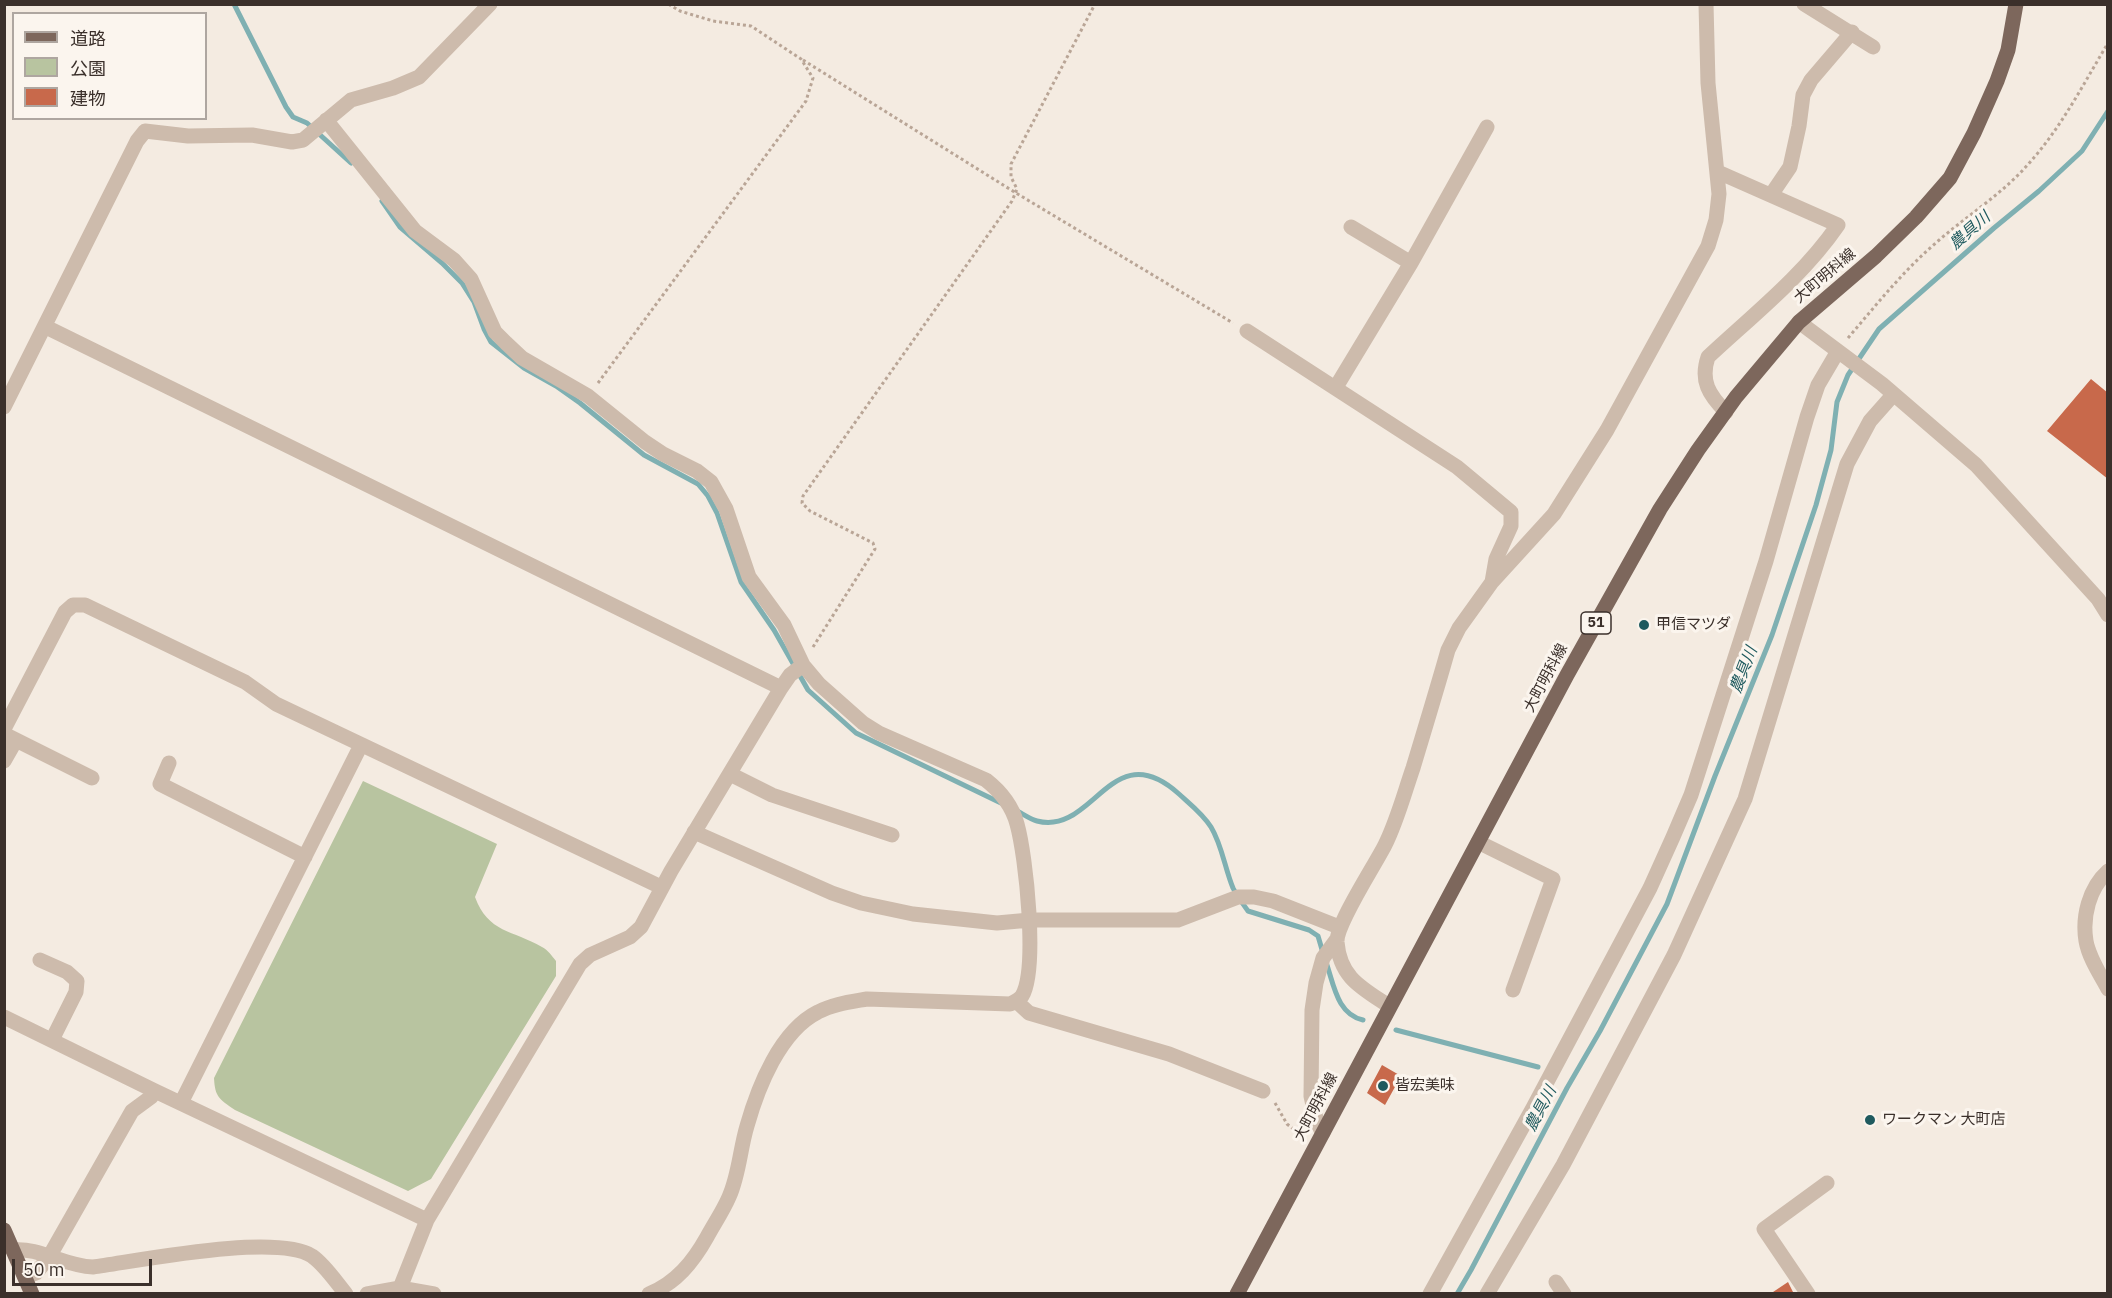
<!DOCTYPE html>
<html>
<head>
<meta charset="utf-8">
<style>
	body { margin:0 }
	#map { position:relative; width:2112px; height:1298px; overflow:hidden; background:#f4ebe1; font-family:"IBM Plex Sans","Noto Sans JP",sans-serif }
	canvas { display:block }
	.frame { position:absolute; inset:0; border:6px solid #3b302b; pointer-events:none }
	.legend { position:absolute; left:12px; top:12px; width:195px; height:108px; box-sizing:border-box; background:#fbf5ee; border:2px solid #aea6a0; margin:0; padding:8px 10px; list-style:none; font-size:18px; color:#3b302b }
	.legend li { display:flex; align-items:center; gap:12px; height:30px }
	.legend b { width:30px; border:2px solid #aea6a0 }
	.scale { position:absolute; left:12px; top:1259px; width:140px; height:27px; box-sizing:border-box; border:3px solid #3b302b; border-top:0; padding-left:8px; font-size:18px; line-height:21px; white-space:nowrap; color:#3b302b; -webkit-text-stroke:4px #fbf5ee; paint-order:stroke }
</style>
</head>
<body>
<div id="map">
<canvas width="2112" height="1298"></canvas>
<div class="frame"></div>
<ul class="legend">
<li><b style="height:8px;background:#7d675c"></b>道路</li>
<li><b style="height:16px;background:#b8c4a0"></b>公園</li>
<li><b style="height:16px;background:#c8694b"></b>建物</li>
</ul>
<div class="scale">50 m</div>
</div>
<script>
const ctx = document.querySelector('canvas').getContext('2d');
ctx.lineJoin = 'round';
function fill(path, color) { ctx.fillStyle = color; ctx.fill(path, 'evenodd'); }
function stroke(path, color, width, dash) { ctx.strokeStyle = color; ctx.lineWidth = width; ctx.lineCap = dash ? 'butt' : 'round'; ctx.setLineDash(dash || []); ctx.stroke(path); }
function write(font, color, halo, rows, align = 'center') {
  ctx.font = font + ' "IBM Plex Sans","Noto Sans JP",sans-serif'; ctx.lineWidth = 6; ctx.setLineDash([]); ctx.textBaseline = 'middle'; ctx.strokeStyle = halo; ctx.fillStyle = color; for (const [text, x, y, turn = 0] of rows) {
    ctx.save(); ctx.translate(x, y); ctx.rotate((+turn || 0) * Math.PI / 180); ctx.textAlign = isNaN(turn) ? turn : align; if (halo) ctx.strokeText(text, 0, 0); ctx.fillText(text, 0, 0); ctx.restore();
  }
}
fill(new Path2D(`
	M363 781 497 844 475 897C488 933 513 930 542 947 548 950 552 956 556 961V976L431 1179 408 1191 235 1110C219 1099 215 1097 214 1078Z`), '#b8c4a0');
stroke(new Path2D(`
	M234 4 286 107 293 117 307 123 351 163
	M382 201 400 227 442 263 462 283 474 302 484 329 491 342 524 368 556 386 580 403 644 455 698 484 708 496 717 513 741 582 774 630 808 690 856 733 1003 804
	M1017 811C1023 814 1030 819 1037 821 1094 836 1111 733 1179 794 1190 804 1203 814 1211 827 1222 845 1225 869 1233 888 1237 896 1243 904 1248 911L1309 930 1318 936 1323 953
	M1326 962C1334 985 1337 1014 1363 1020
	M1396 1030 1538 1067
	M1457 1294 1471 1270 1567 1088 1600 1031 1667 904 1715 776 1772 635 1816 505 1831 450 1837 402 1848 375 1879 329 1994 228 2039 191 2082 151 2108 111`), '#7fb0b2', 5);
fill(new Path2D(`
	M2091 379 2108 393V479L2047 431Z
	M1382 1065 1401 1076 1385 1105 1367 1093Z
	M1788 1282 1794 1294H1770Z`), '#c8694b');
stroke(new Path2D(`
	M803 60 1016 193 1233 323
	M1848 338C1877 304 1904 270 1938 241 1969 214 2004 193 2031 161 2062 126 2084 83 2108 43
	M598 383 806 101 813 78 801 59 751 26 713 21 680 11 668 4
	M813 647 875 549 873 543 810 511 802 503 803 496 1012 201 1017 189 1011 177V164L1095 4
	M1275 1103 1287 1124 1298 1133 1304 1130`), '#b9a596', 3, [3, 3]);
stroke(new Path2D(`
	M1804 4 1873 47
	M326 120 415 231 454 260 471 279 495 332 506 343 522 358 588 396 645 442 663 454 697 471 711 482 726 509 749 577 784 625 803 665 819 684 863 723 879 733 986 780C1000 791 1012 805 1017 824 1026 856 1038 969 1022 996 1019 1000 1014 1002 1010 1004L867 999C850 1002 833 1004 818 1012 780 1031 758 1087 747 1126 740 1149 739 1175 729 1197 723 1211 714 1224 707 1237 693 1262 676 1283 649 1294
	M1718 172 1838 225C1803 276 1753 315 1708 357 1700 381 1709 395 1726 412
	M1771 195 1790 167 1799 126 1803 95 1811 80 1852 32
	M1351 227 1411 263
	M1799 322 1882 384 1976 465 2098 599 2108 615
	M46 327 781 688
	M1247 331 1457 467 1511 512V526L1496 559 1492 582
	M1336 387 1411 263 1487 127
	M4 407 137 141 145 131 188 136 252 135 292 142 303 140 351 100 393 88 419 77 490 4
	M4 729 65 612 73 605H85L245 682 276 704 661 887
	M4 734 92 778
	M4 761 16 740
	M169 763 160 784 305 857
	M730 774 772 795 892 835
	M694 832 832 893 861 903 913 914 997 923 1030 920H1178L1238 897H1254L1273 901 1339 927
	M1478 842 1553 879 1513 990
	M2108 871C2089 888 2082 917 2086 941 2089 958 2100 974 2108 989
	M40 960 67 972 77 981 76 992 52 1040
	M1016 1001 1029 1013 1169 1054 1263 1091
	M1389 1006C1362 988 1340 978 1337 942 1336 924 1375 865 1385 845 1397 821 1404 794 1413 768 1425 728 1437 689 1448 650L1459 628 1492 582 1554 514 1607 430 1708 246 1716 220 1719 194 1708 83 1706 4
	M4 1017 155 1091 427 1220
	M181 1103 361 745
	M1323 1133 1317 1123 1311 1096 1312 1010 1316 983 1323 958 1337 939
	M13 1250C39 1247 64 1266 93 1267 138 1261 276 1233 312 1256 325 1265 336 1282 346 1294
	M25 1277 36 1273 49 1257 132 1111 151 1097 155 1091
	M1556 1282 1564 1294
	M400 1288 427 1220 580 964 590 955 630 937 641 927 671 871 781 688 790 675 803 665
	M367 1294 400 1288 434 1294
	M1430 1294 1533 1108 1650 888 1673 837 1691 795 1766 561 1807 417 1818 385 1838 351
	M1487 1294 1563 1165 1674 955 1745 799 1847 464 1870 421 1893 395
	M1808 1294 1764 1229 1827 1183`), '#cdbbac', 15);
stroke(new Path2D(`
	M4 1230 32 1294
	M1237 1294 1567 675 1660 509 1698 450 1736 397 1799 322 1876 256 1916 217 1950 178 1974 133 1997 81 2008 50 2016 4`), '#7d675c', 15);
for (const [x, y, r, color] of [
	[1644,625,6,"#1f5a5e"],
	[1383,1086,6,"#1f5a5e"],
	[1870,1120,6,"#1f5a5e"]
]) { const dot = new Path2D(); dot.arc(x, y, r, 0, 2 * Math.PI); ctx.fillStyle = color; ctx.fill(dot); stroke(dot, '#fbf5ee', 2); }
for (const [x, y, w] of [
	[1596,623,30]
]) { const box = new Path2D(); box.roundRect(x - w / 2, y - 11, w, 22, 4.5); ctx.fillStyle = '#fbf5ee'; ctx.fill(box); stroke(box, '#3b302b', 1.5); }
write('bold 14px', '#3b302b', null, [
	["51",1596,623]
]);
write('15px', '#3b302b', '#fbf5ee', [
	["大町明科線",1825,276,-40],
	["大町明科線",1546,678,-62],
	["大町明科線",1316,1107,-62]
]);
write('15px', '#3b302b', '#fbf5ee', [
	["甲信マツダ",1656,625],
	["皆宏美味",1395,1086],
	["ワークマン 大町店",1882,1120]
], 'left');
write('italic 16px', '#1f5a5e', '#fbf5ee', [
	["農具川",1970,231,-41],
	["農具川",1744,670,-69],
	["農具川",1541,1109,-62]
]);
</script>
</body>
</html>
